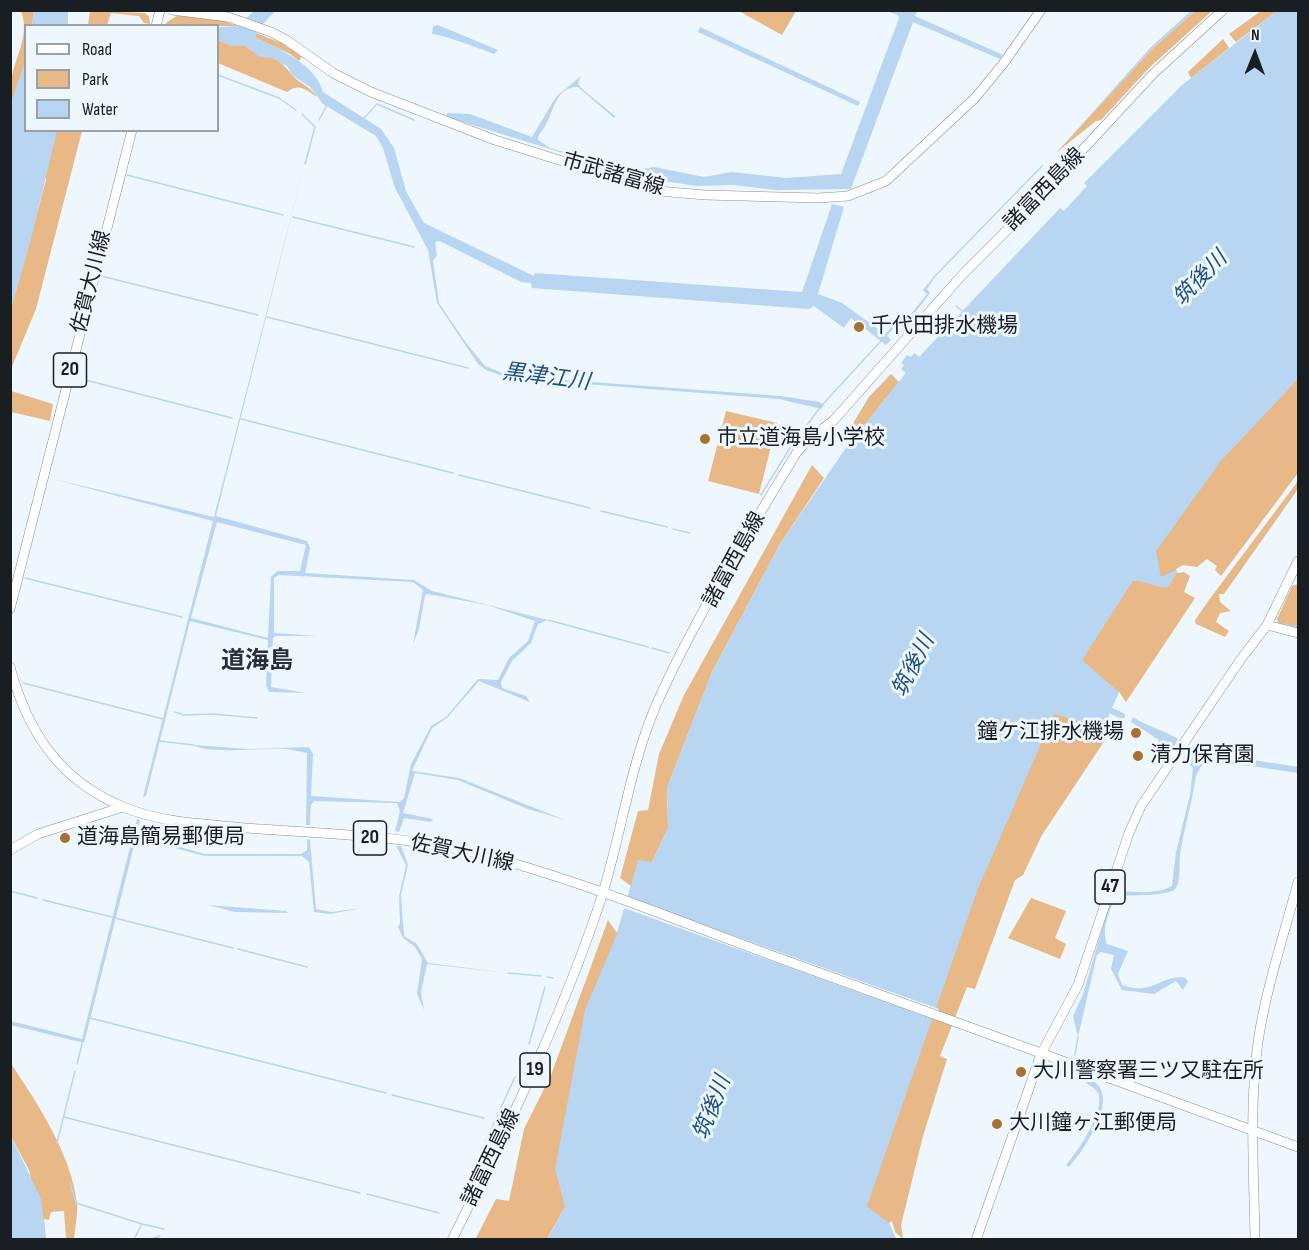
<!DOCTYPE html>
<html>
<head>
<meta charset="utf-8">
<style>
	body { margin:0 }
	#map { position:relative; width:1309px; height:1250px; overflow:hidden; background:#eef6fe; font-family:"Sofia Sans Condensed",sans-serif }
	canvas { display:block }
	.frame { position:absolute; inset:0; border:12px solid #191e22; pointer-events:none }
	.legend { position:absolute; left:24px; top:24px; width:195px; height:108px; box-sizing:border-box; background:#eef6fe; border:2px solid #99a0a6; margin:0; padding:8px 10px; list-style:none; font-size:18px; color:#191e22 }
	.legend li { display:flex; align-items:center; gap:12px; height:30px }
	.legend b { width:30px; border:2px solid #99a0a6 }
	.north { position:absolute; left:1225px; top:24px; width:60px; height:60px; -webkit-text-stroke:4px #eef6fe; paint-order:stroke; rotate:1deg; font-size:16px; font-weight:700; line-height:24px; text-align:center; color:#191e22 }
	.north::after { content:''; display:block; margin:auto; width:21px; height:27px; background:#191e22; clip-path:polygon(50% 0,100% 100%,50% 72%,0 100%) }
</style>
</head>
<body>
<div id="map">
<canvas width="1309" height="1250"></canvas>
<div class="frame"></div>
<ul class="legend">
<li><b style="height:8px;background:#fff"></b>Road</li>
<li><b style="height:16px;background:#e8b886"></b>Park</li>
<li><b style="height:16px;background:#b8d5f1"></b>Water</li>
</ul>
<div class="north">N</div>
</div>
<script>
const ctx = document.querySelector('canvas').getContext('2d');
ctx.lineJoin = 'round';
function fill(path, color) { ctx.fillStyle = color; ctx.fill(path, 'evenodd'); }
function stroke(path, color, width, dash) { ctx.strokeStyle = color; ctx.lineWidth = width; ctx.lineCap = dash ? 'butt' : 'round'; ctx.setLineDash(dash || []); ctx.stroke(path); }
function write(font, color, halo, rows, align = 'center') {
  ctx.font = font + ' "Sofia Sans Condensed","Noto Sans JP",sans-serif'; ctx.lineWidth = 6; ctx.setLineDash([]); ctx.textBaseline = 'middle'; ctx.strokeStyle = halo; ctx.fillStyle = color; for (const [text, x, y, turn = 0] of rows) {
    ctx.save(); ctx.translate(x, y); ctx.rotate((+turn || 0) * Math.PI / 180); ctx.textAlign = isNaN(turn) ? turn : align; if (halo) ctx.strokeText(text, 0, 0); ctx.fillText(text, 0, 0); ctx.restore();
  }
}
fill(new Path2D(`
	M737 10H796V11L782 35Z
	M21 11H34L32 25 26 26V71L11 197C11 160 7 120 11 84 13 58 31 37 21 11Z
	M90 11 145 13 149 17 150 24 144 23 139 16 111 13 107 25H88Z
	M1195 11H1212L1149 68 1101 120 1096 121 1056 153 1152 49Z
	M1261 11H1277L1236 42 1229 34Z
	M180 14 223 21 238 26H165L167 22Z
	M256 33 281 43 302 56 299 61 290 54 256 38Z
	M1223 39 1229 48 1191 78 1188 72Z
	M218 40 232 46H246C261 59 261 53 275 59 284 64 286 68 292 75 300 84 310 86 317 97 305 89 299 83 287 92L218 63Z
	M50 131H82L36 309 11 369V309L46 180 44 173Z
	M1298 347V473L1221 576 1215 570 1217 566 1207 559 1197 567 1183 565 1176 569 1177 573 1184 572 1190 576 1184 592 1195 598 1126 702 1119 692 1070 671 1190 468Z
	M891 374 899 382 848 445 844 438 869 397Z
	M11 391 53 404 50 421 11 412Z
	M726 411 777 423 759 494 708 481Z
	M812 465 824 478 780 544 712 672 667 788 668 828 652 862 565 1207 547 1239 475 1240 496 1199 509 1201 524 1129 551 1075 608 920 617 933 631 886 620 878 638 811 648 810 659 754 684 695Z
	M1298 481V489L1224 594H1219L1220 602 1231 611 1220 613 1216 622 1229 631 1225 637 1196 624 1195 620 1209 600Z
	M1298 584V630L1279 625 1277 619 1292 586Z
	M1040 695 1094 720 1109 716 1103 728H1113L1042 835 1023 875 1015 880 975 989 967 987 940 1056 947 1059 923 1136 901 1225 903 1239 895 1232 892 1221 889 1223 896 1239 832 1240Z
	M1031 898 1066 911 1055 938 1066 944 1060 959 1008 938Z
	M10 1062C37 1103 71 1153 77 1203 78 1214 75 1228 74 1239H66L64 1211 51 1212 49 1220 44 1219 46 1239 29 1170 11 1136Z`), '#e8b886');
fill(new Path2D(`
	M34 11H68V25H32Z
	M254 11H275L256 32V38C281 50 315 64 323 92L381 129 394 148 406 191 424 223 534 276 535 273 802 292 832 204 844 207 818 294 842 303 885 334 897 321 903 324 927 294 923 290 935 275 1042 165 1043 166 936 276 927 289 930 293 903 328 897 324 887 336 891 340 886 345 851 318 844 328 814 306 809 309 532 288 531 283 521 282 440 241 435 242 437 255 433 261 439 303 464 340 485 366 510 376 781 396 819 402 824 405 821 409 779 399 508 378 486 370 478 364 437 303 428 250 395 188 383 148 376 136 323 104 310 87 292 75 287 66 272 58 259 57 246 46H232L218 40V27L238 26Z
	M886 11H917L915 16 1003 55 1000 59 913 22 851 189 776 190 734 185 697 186 664 181 650 175 640 177 447 117V113L470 114 532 137 556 97 581 76 578 83 581 88 615 116 614 118 578 87C555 86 553 115 544 128 541 133 538 133 538 140L550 148 614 166 637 170 654 167 704 177 732 172 786 178 841 174 899 18 898 15Z
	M1191 11H1195L1152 49 1056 153 1150 48Z
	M1277 11H1298V379L1221 461 1156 551 1161 577 1176 570 1177 573 1168 587C1155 588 1145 580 1133 581L1082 660 1119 692 1103 728 1054 714 977 891 867 1206 889 1223 896 1239 547 1240 565 1207 555 1169 585 1010 617 934 638 860 652 862 668 828 667 788 712 672 780 544 848 445 906 373 901 369 904 365 901 363 907 355 911 357 914 353 919 357 1060 208 1064 211 1087 186 1084 183 1182 85Z
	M438 25 498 50 494 54C485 50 437 33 432 34L433 26Z
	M700 27 860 102 858 106 698 32Z
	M25 62 26 130 57 131 30 243 11 309V102Z
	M303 170 216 516 307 541 310 548 305 573 414 580 432 591 548 620 538 624 531 643 512 661 501 682 502 688 526 696 530 702 479 681 447 718 432 728 412 771 459 778 565 820 528 809 458 780 415 773 403 813 433 819 431 822 404 818 399 832 395 831 400 811 397 803 314 801 311 805 310 825H306L307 753C300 752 292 749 284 749 266 747 206 755 194 745L248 749 309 747 313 754 311 796 400 802 404 798 411 764 431 726 446 717 478 679 498 680 509 658 528 641 535 621 487 605 428 594 425 595 419 629 413 644 423 590 413 582 279 575 274 578V633L317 636H276L273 638 271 687 306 693 269 692 266 685 268 640 190 621 152 772 146 796 143 797 213 521 49 478 214 517ZM217 522 306 545 300 571H277L271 577 268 638 191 618Z
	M1133 717C1148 727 1164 730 1178 739L1172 751 1158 743 1159 740 1131 722Z
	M1191 751 1205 756 1253 759 1251 766 1208 763 1201 766 1196 776C1192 803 1184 828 1180 855 1179 864 1181 880 1176 888 1172 896 1126 896 1117 895 1110 907 1101 930 1107 944L1128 951 1118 974 1122 985C1151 996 1160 976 1184 977L1188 981 1183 990 1176 981 1154 994 1122 990 1111 969 1114 955 1101 952 1097 955 1078 1037 1073 1016 1083 994 1112 895 1118 890C1133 893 1158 894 1172 886L1176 852 1190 795 1193 768 1183 759Z
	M137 819 140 820 137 835 205 854H301L307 850V839L310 840 316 909 331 912 363 908 330 914 314 912 309 862 302 856H205L136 838 84 1043 11 1025V1021L82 1039Z
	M396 846H401L408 865 401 895 404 936 417 944 428 963 508 973 427 964 421 992 424 1010 417 994 422 959 415 947 403 938 398 927 400 923 399 896 406 865Z
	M208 905 286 911 288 913 235 912Z
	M1086 1078C1126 1090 1085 1149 1069 1167L1066 1165C1078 1151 1103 1114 1099 1095 1097 1089 1090 1086 1085 1082Z
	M11 1136 41 1199 46 1239H11Z`), '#b8d5f1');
fill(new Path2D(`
	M625 897 939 1009 935 1020 621 907Z`), '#eef6fe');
stroke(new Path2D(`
	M218 75 279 98 296 110
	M302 114 315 127 305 164
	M364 118 377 104 414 120
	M319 120 327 105
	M127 175 283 215
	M293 217 414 247
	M101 276 258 315
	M956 306 962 311
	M267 317 468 368
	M74 377 232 418
	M823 404 881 341
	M241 419 453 473
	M459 475 590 508
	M761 495 790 448 819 409
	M601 511 667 527
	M673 529 690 533
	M10 574H12
	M25 578 182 617
	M548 620 648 647
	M1278 623 1298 627
	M652 648 669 653
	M23 683 163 719
	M175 712 184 715 213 714 257 718
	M159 741 194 745
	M10 891 37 898
	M43 900 112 917
	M115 918 233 948
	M238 949 307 967
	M508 973 541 976
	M547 977 553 978
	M90 1018 386 1093
	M529 1044 545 987
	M1075 1055 1078 1037
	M77 1064 82 1044
	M392 1095 484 1118
	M64 1117 360 1193
	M57 1143 75 1071
	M476 1162 515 1077
	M70 1183 76 1203 142 1224
	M367 1194 439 1213
	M134 1239 142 1224 164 1229
	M169 1239 174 1240
	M148 1240 160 1236`), '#b8d5f1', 1.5);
stroke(new Path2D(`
	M1104 707 1122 716
	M1246 762 1298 770`), '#b8d5f1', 6);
const major = new Path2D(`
	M172 10 228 17 271 32 288 41 333 73 371 92 495 140 658 191 705 195 818 198 848 196 886 181 975 98 1003 64 1041 10
	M156 26 160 10
	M10 609 132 130
	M1267 625 1298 633
	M10 667C27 730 58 779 121 806 160 823 205 824 246 828 326 834 409 835 487 856 585 882 681 922 776 957 950 1020 1125 1083 1298 1147
	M10 850 38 834 123 807
	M452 1240C508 1127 563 1015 602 896 623 828 631 757 662 692 700 610 750 529 797 452L808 440 834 420 963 274 1024 213 1153 74 1223 10
	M976 1240 1041 1054 1078 985 1129 833 1141 806 1241 659 1267 625 1298 561
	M1255 1240C1254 1174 1249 1107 1258 1042 1266 988 1284 935 1298 882`);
stroke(major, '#86919d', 10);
stroke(major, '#fff', 9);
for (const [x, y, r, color] of [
	[859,327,6,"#a8702e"],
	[705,439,6,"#a8702e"],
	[1136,733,6,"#a8702e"],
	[1138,756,6,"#a8702e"],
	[65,838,6,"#a8702e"],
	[1021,1072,6,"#a8702e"],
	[997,1124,6,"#a8702e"]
]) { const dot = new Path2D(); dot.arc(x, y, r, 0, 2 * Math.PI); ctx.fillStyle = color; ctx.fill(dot); stroke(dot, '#eef6fe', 2); }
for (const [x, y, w] of [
	[70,370,33],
	[370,838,33],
	[1110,887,30],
	[535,1070,30]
]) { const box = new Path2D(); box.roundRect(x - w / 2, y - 17, w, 34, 4.5); ctx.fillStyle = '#eef6fe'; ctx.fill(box); stroke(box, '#191e22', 1.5); }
write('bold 20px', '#191e22', null, [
	["20",70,370],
	["20",370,838],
	["47",1110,887],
	["19",535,1070]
]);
write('21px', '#191e22', '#eef6fe', [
	["市武諸富線",613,175,16],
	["諸富西島線",1045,190,-46],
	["佐賀大川線",92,282,-76],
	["諸富西島線",735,560,-61],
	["佐賀大川線",462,854,12],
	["諸富西島線",492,1158,-64]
]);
write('21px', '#191e22', '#eef6fe', [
	["千代田排水機場",871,327],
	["市立道海島小学校",717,439],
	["鐘ケ江排水機場",1124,733,"right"],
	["清力保育園",1150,756],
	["道海島簡易郵便局",77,838],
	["大川警察署三ツ又駐在所",1033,1072],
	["大川鐘ヶ江郵便局",1009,1124]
], 'left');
write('italic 22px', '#1d507e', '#eef6fe', [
	["筑後川",1201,279,-46],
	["黒津江川",546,378,7],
	["筑後川",914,666,-63],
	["筑後川",713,1108,-69]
]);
write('bold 24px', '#27303a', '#eef6fe', [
	["道海島",257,662]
]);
</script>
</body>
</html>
